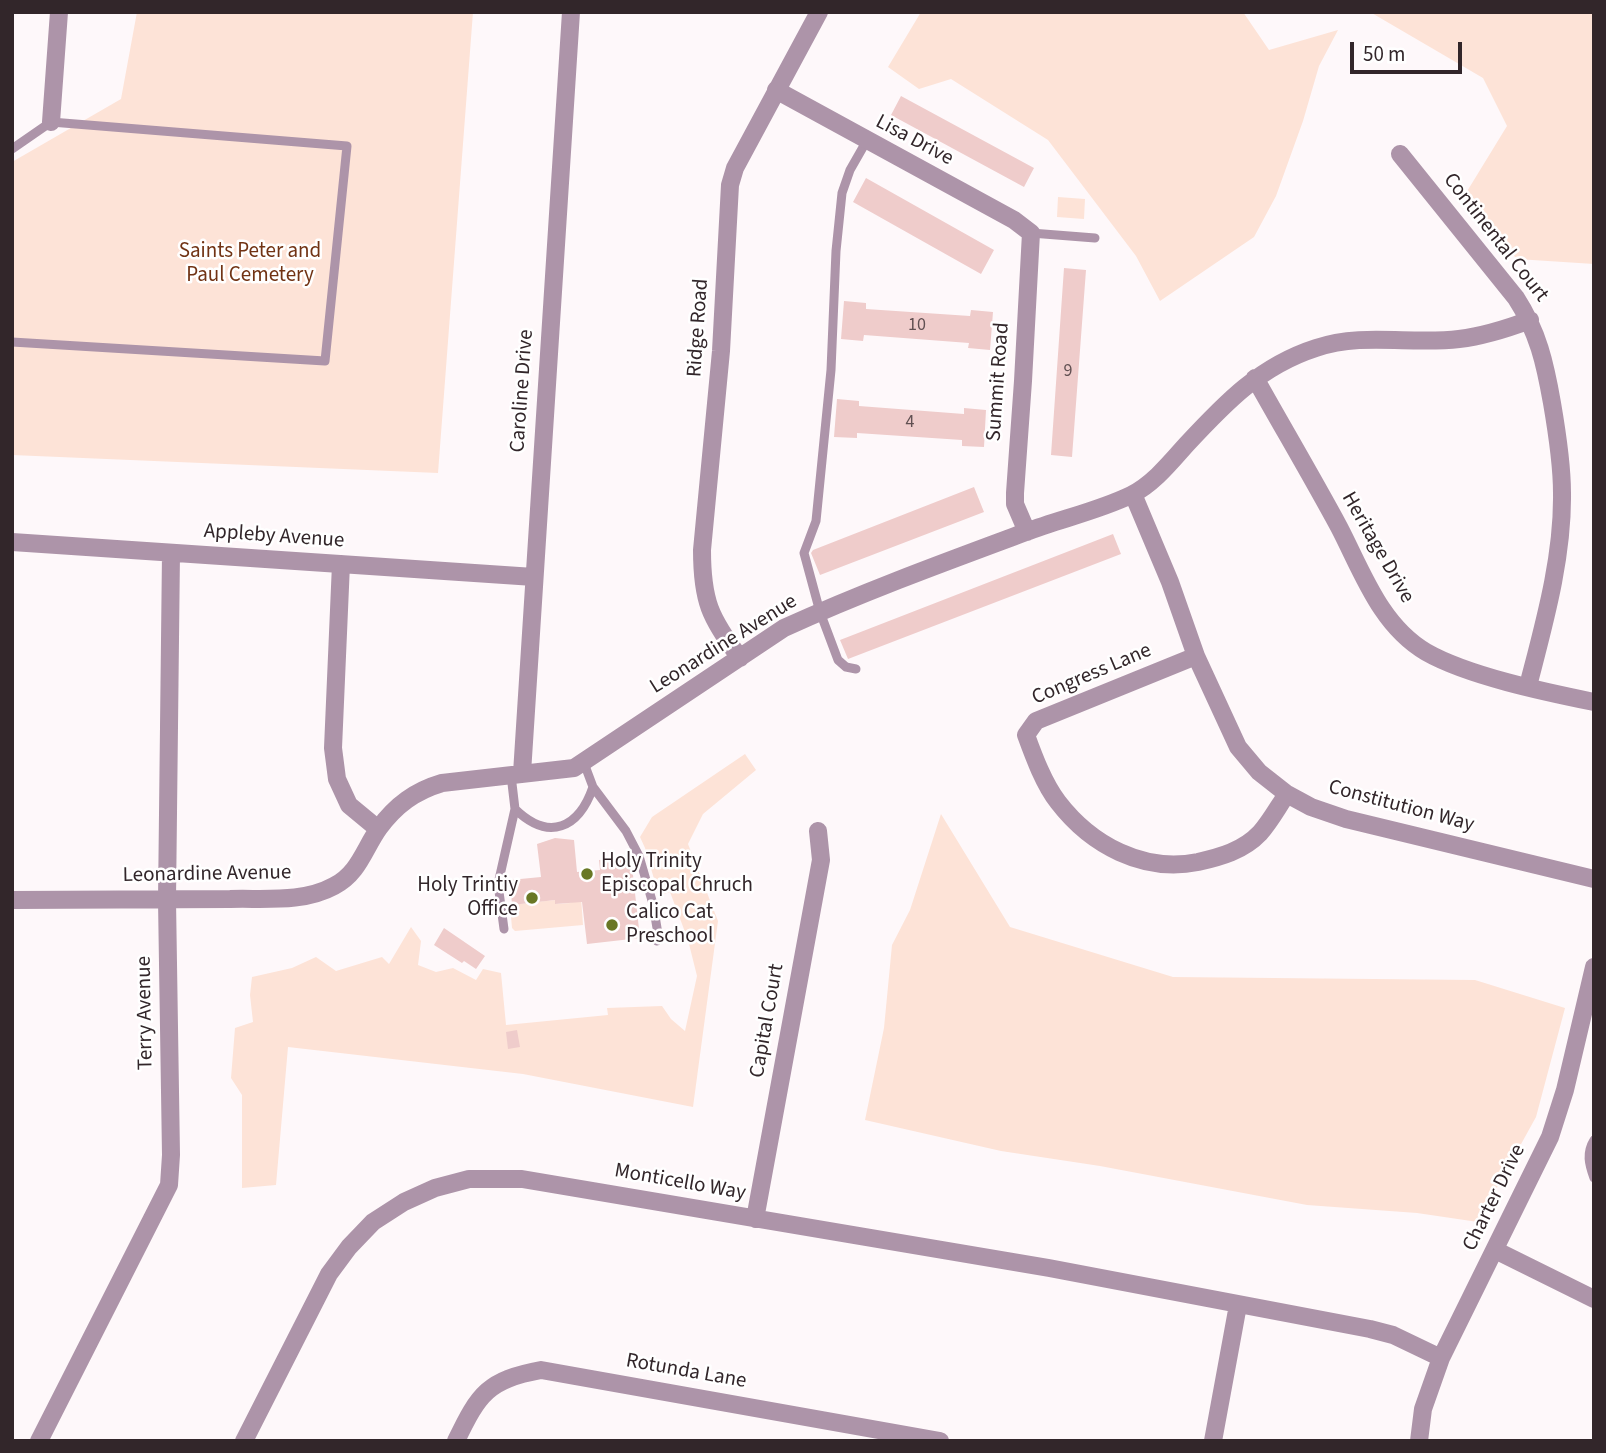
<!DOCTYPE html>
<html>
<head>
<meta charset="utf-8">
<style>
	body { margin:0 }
	#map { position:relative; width:1606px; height:1453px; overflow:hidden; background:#fef8fa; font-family:"Source Sans 3",sans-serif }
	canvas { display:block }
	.frame { position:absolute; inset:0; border:14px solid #32262a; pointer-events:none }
	.scale { position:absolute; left:1350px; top:42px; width:112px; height:32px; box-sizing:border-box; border:4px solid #32262a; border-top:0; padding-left:9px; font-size:21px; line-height:24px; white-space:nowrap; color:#32262a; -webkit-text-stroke:5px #fff; paint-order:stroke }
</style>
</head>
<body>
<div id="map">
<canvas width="1606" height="1453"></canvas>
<div class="frame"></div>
<div class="scale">50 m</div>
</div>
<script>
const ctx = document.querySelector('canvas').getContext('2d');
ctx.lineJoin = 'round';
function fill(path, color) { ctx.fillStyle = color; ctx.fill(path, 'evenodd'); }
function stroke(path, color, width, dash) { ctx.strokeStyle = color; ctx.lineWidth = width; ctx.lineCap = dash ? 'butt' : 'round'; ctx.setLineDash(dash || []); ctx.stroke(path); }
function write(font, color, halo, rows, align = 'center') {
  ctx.font = font + ' "Source Sans 3",sans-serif'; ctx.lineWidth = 5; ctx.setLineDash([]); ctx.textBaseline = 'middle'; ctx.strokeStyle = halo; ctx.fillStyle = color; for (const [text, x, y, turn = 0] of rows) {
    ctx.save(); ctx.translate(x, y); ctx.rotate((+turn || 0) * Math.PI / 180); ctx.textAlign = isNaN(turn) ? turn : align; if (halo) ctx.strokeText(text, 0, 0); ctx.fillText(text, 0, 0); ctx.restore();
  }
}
fill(new Path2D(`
	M137 12H473L438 473 12 455V162L121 99Z
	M921 12H1243L1269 50 1338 30 1319 66 1303 121 1276 196 1254 237 1160 301 1136 256 1048 140 951 79 919 89 888 67Z
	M1370 12H1594V264L1517 259 1486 226 1466 193 1507 126 1483 78Z
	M1058 197 1085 199 1084 219 1057 217Z
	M745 754 756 770 703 814 688 844 718 921 693 1107 523 1074 288 1047 276 1185 242 1188V1095L231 1078 235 1028 253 1022 250 995 252 977 292 968 316 957 336 971 382 957 389 964 411 927 421 941 418 965 436 972 453 968 476 980 483 969 501 973 506 1025 608 1015 607 1008 662 1006 671 1019 685 1031 697 976 688 940 670 892 659 896 645 848 640 837 652 817Z
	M941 814 1010 927 1173 977 1475 980 1565 1008 1536 1117 1478 1222 1417 1213 1307 1205 1100 1166 1001 1151 865 1120 884 1028 892 945 910 910Z
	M581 897 583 925 515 931 512 928 510 905 555 900 556 904 570 903Z`), '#fde3d7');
fill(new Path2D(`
	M901 96 1034 168 1024 187 891 115Z
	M866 178 994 250 981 274 853 202Z
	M1064 268 1086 270 1072 457 1051 455Z
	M844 301 866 303V309L970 316 971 310 993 312 990 350 968 348 969 343 864 335 863 341 841 339Z
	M837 399 859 401V406L964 414V408L986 410 984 447 962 446V440L857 433V438L834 437Z
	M974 487 984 512 820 575 811 553 813 550Z
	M1113 534 1121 554 848 659 840 640Z
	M555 838 574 840 577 872 600 870 599 860 631 857 640 938 587 944 582 902 555 904V900L512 905 510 880 541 877 537 844Z
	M444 928 485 956 476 969 464 961 462 963 434 945Z
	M517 1030 520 1047 508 1049 506 1032Z`), '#efcccb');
stroke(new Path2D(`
	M12 149 51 122 347 146 325 361 12 342
	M1031 233 1095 238
	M856 669 846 667 838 660 820 612 804 553 816 521 831 370 836 251 842 193 850 170 866 142
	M584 763 593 787 626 831 639 856 653 904 658 934 657 941
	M515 809C549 842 579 828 593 787
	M504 929 498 884 515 809 511 775
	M1594 1140C1586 1153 1589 1164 1594 1178`), '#ad94a9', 9);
stroke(new Path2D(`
	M776 90 1014 220 1031 233 1023 381 1015 493V504L1027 532
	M51 122 59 12
	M1400 154 1516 298C1538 332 1545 363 1552 403 1557 432 1562 463 1562 493 1563 558 1544 624 1528 686
	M1255 378C1283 428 1312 477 1339 527 1362 571 1380 625 1426 652 1468 676 1545 692 1594 702
	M1133 494 1170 582 1196 656 1238 747 1259 772 1287 794 1311 807 1346 819 1594 879
	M12 542 534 577
	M341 564 333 748 337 779 349 805 378 829
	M1196 656 1036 721 1026 735C1034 757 1044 784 1058 802 1091 845 1143 873 1198 862 1220 857 1243 851 1260 833 1270 822 1278 807 1287 794
	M740 658C710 618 702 601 702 550L721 351 730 185 735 168 819 12
	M522 773 571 12
	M12 900C85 899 158 900 230 899 265 898 303 903 334 886 359 873 364 849 379 828 396 805 415 791 442 783L574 768 784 628C863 592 945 562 1026 532 1060 519 1098 511 1131 495 1153 484 1170 463 1186 445 1225 403 1260 366 1316 348 1363 332 1411 345 1459 339 1484 336 1506 329 1530 320
	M755 1219 821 860 818 831
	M1495 1250 1594 1299
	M39 1441 169 1185 171 1155 167 900 171 553
	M244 1441 329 1274 349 1247 373 1222 404 1202 435 1188 469 1179H522L1049 1268 1370 1329 1393 1335 1441 1358
	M456 1441C479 1393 488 1380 541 1370L940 1441
	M1213 1441 1238 1305
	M1419 1441 1423 1409 1441 1358 1550 1137 1565 1090 1594 967`), '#ad94a9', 18);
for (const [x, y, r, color] of [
	[587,874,7,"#697724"],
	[532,898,7,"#697724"],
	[612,925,7,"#697724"]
]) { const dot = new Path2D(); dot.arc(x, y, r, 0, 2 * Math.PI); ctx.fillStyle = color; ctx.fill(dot); stroke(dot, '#fff', 2.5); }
write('18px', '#615052', null, [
	["10",917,326],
	["9",1068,372],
	["4",910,423]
]);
write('21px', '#32262a', '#fff', [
	["Lisa Drive",914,141,28],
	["Continental Court",1495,238,52],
	["Ridge Road",699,328,-86],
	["Summit Road",999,382,-86],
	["Caroline Drive",523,391,-86],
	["Appleby Avenue",274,537,4],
	["Heritage Drive",1377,548,60],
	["Leonardine Avenue",724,645,-32],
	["Congress Lane",1092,675,-23],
	["Constitution Way",1401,807,15],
	["Leonardine Avenue",207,875,-1],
	["Terry Avenue",146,1013,-91],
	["Capital Court",768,1021,-80],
	["Monticello Way",680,1183,10],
	["Charter Drive",1495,1198,-64],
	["Rotunda Lane",686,1372,10]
]);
write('21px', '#713314', '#fff', [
	["Saints Peter and",250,252],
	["Paul Cemetery",250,276]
]);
write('21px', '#32262a', '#fff', [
	["Holy Trinity",601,862],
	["Episcopal Chruch",601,886],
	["Holy Trintiy",518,886,"right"],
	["Office",518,910,"right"],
	["Calico Cat",626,913],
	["Preschool",626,937]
], 'left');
</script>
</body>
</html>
